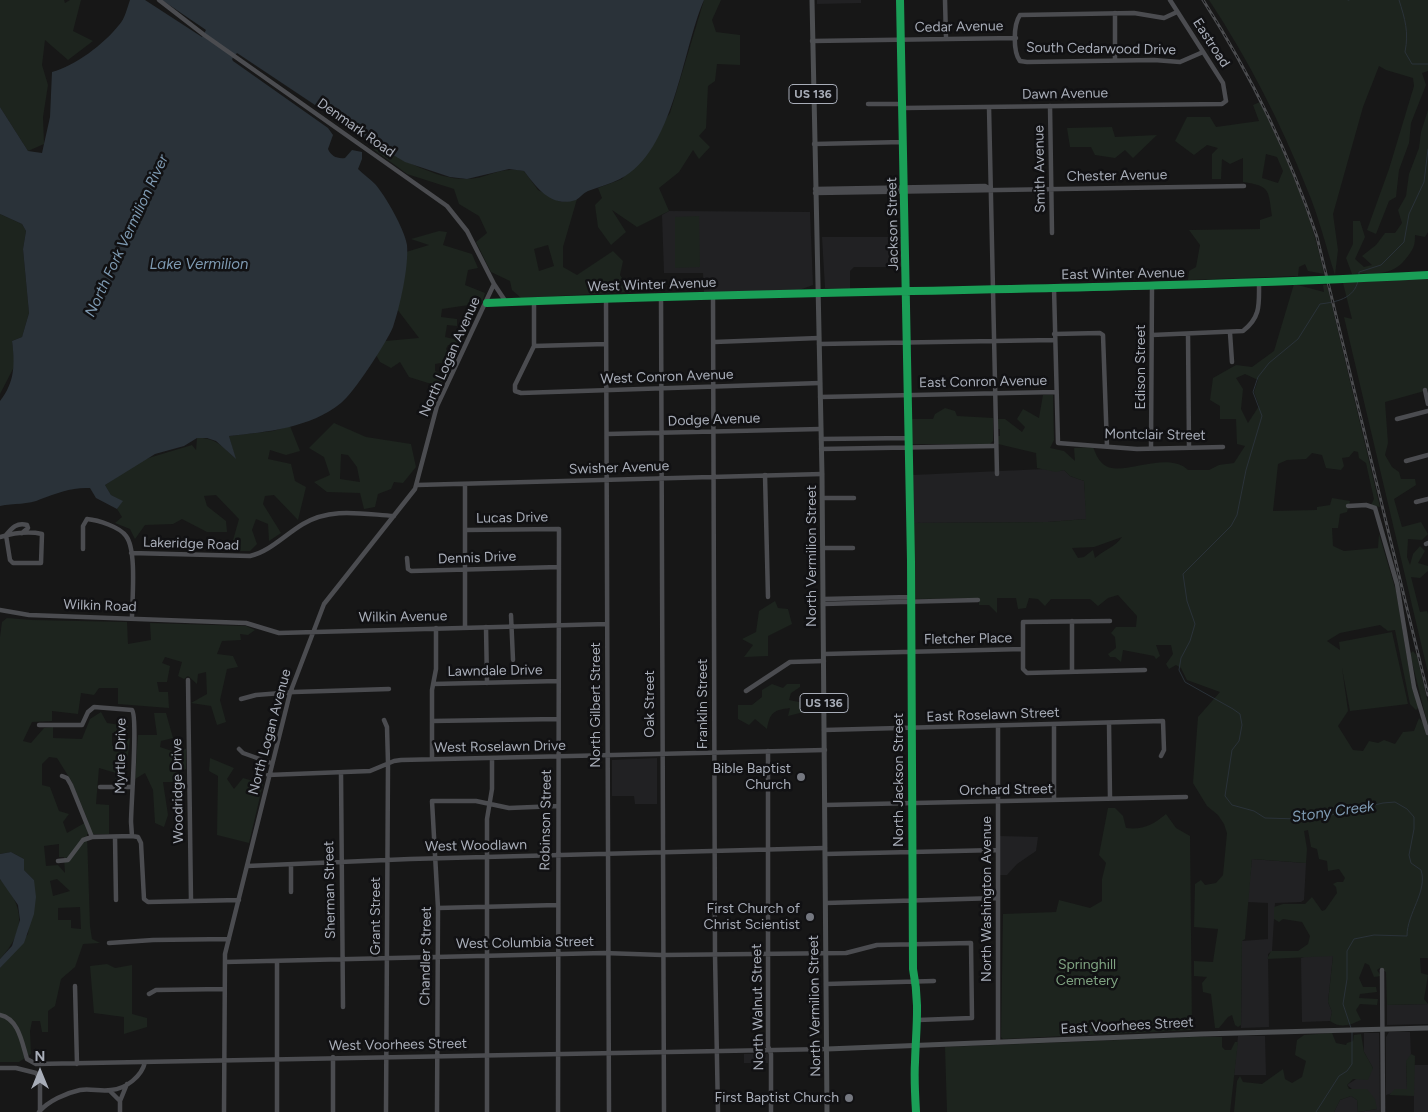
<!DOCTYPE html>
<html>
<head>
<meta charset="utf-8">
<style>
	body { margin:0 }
	#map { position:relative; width:1428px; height:1112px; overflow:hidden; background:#171717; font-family:Figtree,sans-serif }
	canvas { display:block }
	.north { position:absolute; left:15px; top:1047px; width:50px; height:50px; -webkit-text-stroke:4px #111113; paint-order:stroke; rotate:0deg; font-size:14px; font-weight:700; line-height:20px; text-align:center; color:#a8adb8 }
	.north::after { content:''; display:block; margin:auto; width:18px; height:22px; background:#a8adb8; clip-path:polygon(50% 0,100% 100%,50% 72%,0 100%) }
</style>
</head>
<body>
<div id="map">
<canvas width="1428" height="1112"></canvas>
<div class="north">N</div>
</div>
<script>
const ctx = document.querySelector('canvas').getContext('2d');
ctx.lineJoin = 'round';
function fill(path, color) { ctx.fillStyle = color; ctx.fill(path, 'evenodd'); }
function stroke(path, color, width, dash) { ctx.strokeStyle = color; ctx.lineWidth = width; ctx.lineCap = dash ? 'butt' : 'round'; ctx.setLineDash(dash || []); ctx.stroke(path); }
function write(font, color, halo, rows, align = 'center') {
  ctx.font = font + ' Figtree,sans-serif'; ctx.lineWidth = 5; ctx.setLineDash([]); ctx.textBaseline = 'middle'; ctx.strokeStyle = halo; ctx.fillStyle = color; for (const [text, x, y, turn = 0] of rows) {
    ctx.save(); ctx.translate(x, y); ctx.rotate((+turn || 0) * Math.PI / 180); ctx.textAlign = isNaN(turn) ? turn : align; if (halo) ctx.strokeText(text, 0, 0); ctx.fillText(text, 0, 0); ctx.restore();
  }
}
fill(new Path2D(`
	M817 0H861V3L817 4Z
	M669 211 810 212 813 285 799 290 704 293 703 273H664L662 215Z
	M822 237H903V267H854L850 271V289L825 288Z
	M1045 469 1056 471 1064 470 1070 476 1084 481 1087 519 1048 522 914 523 913 475Z
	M657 758V804H635L634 796H612V760Z
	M1000 836 1038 837 1036 851 1017 864 1007 875H1000Z
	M1252 859 1306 863 1304 900 1301 902 1275 903 1272 951 1268 954 1269 1027 1241 1028 1242 941 1268 939V903L1247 902Z
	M1306 956H1333L1328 1002 1332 1012 1330 1021 1302 1022 1301 958Z
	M1428 1004V1024L1387 1025V1005Z
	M1389 1032H1410L1411 1057 1406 1062 1407 1089 1386 1095V1037Z
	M1364 1033H1379L1380 1112H1359L1377 1109 1347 1085 1373 1068 1364 1052Z
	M1238 1036H1265L1266 1075H1234Z
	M744 1054H768V1063H744Z
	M1414 1065H1428V1112H1414Z
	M1351 1096 1357 1100 1358 1112H1334L1340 1100Z`), '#212123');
fill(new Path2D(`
	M0 0H64L65 3 70 0H81L73 31 93 41 68 60 45 40 42 65 48 85 43 117 44 144 28 151 0 107Z
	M704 0H721L712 20 716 32 740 35V65L717 64 715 81 708 86 706 128 699 136 710 147 699 159 693 150 679 172 659 188 669 211 637 227 612 210 626 232 611 245 598 227 595 205 602 198 598 188 622 179 670 113Z
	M1209 0H1428V71L1422 73 1426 85 1411 123 1409 143 1399 170 1396 197 1389 201 1376 234 1367 230 1389 169 1414 86 1413 78 1386 70 1379 66 1363 107 1333 214 1338 250 1335 275C1326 247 1319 217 1307 189 1281 123 1248 59 1209 0Z
	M1260 102C1286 157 1312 214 1324 274L1308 271 1305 264 1299 267 1298 276 1188 280 1189 271 1196 267 1200 245 1189 230 1260 229V220L1272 216C1268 190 1271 186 1243 182V158L1230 164 1222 159 1221 179H1212V154L1218 148 1207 145 1194 155 1175 141 1187 117H1210L1216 127 1259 121 1253 105ZM1266 154 1277 157 1283 171 1278 183 1262 178Z
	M1428 110V232L1425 237 1415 235C1415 245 1414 248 1408 256 1392 278 1377 272 1352 274L1346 258 1353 244V221H1360L1365 237 1355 259 1364 267 1372 265 1362 256 1376 245 1385 233H1395L1402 223 1398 210 1406 196 1409 174 1419 148 1421 132Z
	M1112 127 1115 137 1157 135 1133 158 1125 150 1115 158 1095 155 1091 147H1070L1067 128Z
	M376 145C401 159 438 180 467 179 489 179 497 166 524 171L538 190 561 202 577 199 563 247V267L577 275 613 251 623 261 620 275 631 292 521 298 512 290 510 281 491 272 476 242 487 233 479 216 459 204 454 189 407 174 373 149ZM548 245 554 266 539 271 534 249Z
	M0 214 22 224 26 231 23 249 29 313 22 337 12 341 15 365 0 394Z
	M699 216 700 267 675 268V217Z
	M439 231 447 232 443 245 472 254 478 268 468 270 465 285 485 293 482 303 442 309 441 317 457 319V326L447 325 445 337 462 341 460 345H448L446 349 452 361 435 364V371L445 376 441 387 409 377 400 362 391 368 380 362 376 355 385 341 419 338 397 309 406 252 429 245 411 239Z
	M1428 275V390L1385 402 1388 443 1385 455 1392 467 1399 472 1401 479H1415L1416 485 1394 499 1402 527 1421 522 1428 534 1422 540 1408 539 1407 557 1410 565 1413 554 1420 546 1425 551 1418 563 1428 566V571L1420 578 1411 577 1420 612 1427 611 1428 614V673L1344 317 1352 319 1342 279Z
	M1294 284 1324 292 1323 285H1327L1380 507 1371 505 1374 499 1366 463 1359 458 1358 452 1354 451 1349 457 1342 458 1344 466 1341 470 1326 468 1322 455 1312 453 1306 459 1287 460 1278 464 1273 511 1317 510V507L1330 505 1332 498 1350 501 1347 512 1340 514 1338 528H1332L1333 546 1344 551 1378 548 1379 534 1396 591 1412 688 1419 707 1416 710 1410 704 1395 630 1388 631 1380 625 1340 633 1327 641 1340 650 1339 642 1392 632 1408 704 1350 711 1342 668 1348 711 1338 726 1353 750 1363 751 1369 741 1378 743 1384 740 1395 744 1403 732 1414 731 1419 718 1428 728V958H1420L1421 973 1428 975 1424 999 1428 1004 1387 1005 1386 972 1380 968 1377 970 1381 976 1374 977 1369 965 1365 963 1359 978 1363 987H1376L1377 992 1360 994 1359 998 1378 999 1377 1005 1360 1004 1356 1010 1361 1020C1350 1025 1341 1029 1330 1021L1332 1012 1328 1002 1333 956 1267 959 1271 951H1298L1308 944 1310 936 1302 922 1283 919 1279 922 1274 919V907L1283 904H1305L1312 897 1322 911 1325 910 1337 893 1336 887 1333 884 1337 882H1343L1345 878 1339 869 1328 871 1327 861 1319 859 1317 849 1311 847 1308 830 1304 831 1307 849 1306 863 1252 859 1245 939 1242 941 1241 1025 1238 1027 1235 1025 1232 1015 1228 1017 1219 1028H1215L1211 994 1203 992 1202 983 1207 977 1194 976V961L1213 962 1218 929 1194 927 1195 884 1201 880 1205 885 1216 883 1223 875 1227 833 1224 824 1218 815 1207 806 1193 783 1198 717 1220 692 1187 680 1181 668 1176 665 1169 669 1166 664 1173 654 1171 645H1156L1160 656 1156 659 1154 656 1123 650 1121 662 1115 657H1110L1108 654 1116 648 1115 637 1111 633 1116 627H1136L1137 616 1118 595 1108 598 1098 606 1090 599H1051L1045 606 1038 599 1029 598 1026 608 1018 609 1016 598H997V613L989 605H979V598L914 599V523L1048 522 1086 519 1084 481 1070 476 1064 470 1056 472 1037 468 1036 453 998 444 997 436H1000V429H997V419H1005L1022 432 1025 427 1017 419 1023 409 1039 418 1043 395H1053L1054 440 1050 448 1064 451 1075 461 1074 448 1093 447C1095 452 1098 460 1103 464 1119 479 1167 449 1188 470H1209L1219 465 1234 463 1245 446 1237 444 1236 419H1220V406L1210 400 1213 378 1236 365 1252 367 1274 351ZM1245 374 1258 380 1254 392 1259 406 1248 423 1241 409 1243 389 1236 378ZM1122 537C1115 547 1104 550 1095 558L1093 550 1084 557 1078 558 1072 548 1094 547Z
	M945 408 955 411 957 416 993 418V441L990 444H912V419H933L935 414Z
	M334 423 366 437 411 444 416 467 403 483 394 482 391 489 378 494 375 507 364 509 360 493 327 492 314 482 330 475 324 457 309 448ZM341 454 348 455 357 467 360 482 340 479Z
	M290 426 300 451 286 455 270 450 268 459 291 464 295 481 306 487 298 520 274 495 265 496 263 504 281 533 269 541 268 524 256 519 252 530 257 544 250 551H230L239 519 216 495 204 496 207 506 226 521 227 532H207L182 519 173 524 145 525 135 539 130 529 115 523 122 517 117 509 122 501 111 495 105 485 142 460 192 445 196 450 197 438C215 437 223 447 235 458L229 436 273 431Z
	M775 601 778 608 788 609 792 624 768 636V656L744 657 753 645 742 639 756 632 759 611Z
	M7 618 32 620 127 622 128 644 151 640 150 623 246 626 255 630 248 635 240 634 241 640 222 641 217 654 233 656 238 667 227 669 220 700 226 722 217 725 211 706 191 703 207 694 206 672 198 674 197 684 188 676 184 679 178 676 182 662 165 657 162 663 170 666 167 682H157L159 692H168L169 708 118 704V688H99L94 695 81 693 78 714 52 711V721L32 722 23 741 31 743 44 728 53 727V738L82 739 90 719 101 712 107 723 128 726V733H112V746L130 738 125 780 115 784 116 773 99 768 96 804 109 805V834H87L90 926 92 939 100 943 83 944 75 967 61 979 55 1006 48 1011V1032H42L40 1021H32L30 1031 31 1054 19 1062H0V968L28 934 34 880 24 870V859L11 852 0 854V637L2 622ZM49 757 57 758 72 782 88 821 67 833 63 822 69 814 59 811 50 787 42 785V764ZM59 844V857H64L65 873 58 865 46 866 44 846ZM57 879 70 891 53 896 50 881ZM80 907 81 929 71 928V920H58V908Z
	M1413 651 1417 656 1428 703V726L1410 654Z
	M772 684 783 688 787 684H800V687L791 693 789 700 809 704 808 711 788 716 790 708C774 710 770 712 767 729L755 719 749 725 738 719V705H752L762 697V690Z
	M154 713H166L173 738 161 741 160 747 175 752 186 749V769L179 773 175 782H163L168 815 164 827 155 823 153 790 145 773 135 779 138 735H157Z
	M210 758 234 768 227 779 234 789 243 778 263 784 249 843 217 835 218 776 209 771Z
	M1108 808H1115L1123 816 1126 828C1143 830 1153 825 1166 814L1176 828 1190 836 1192 1030 1003 1039 1001 1037 1003 914 1056 912 1059 900 1090 908 1102 901V879L1106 863 1099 855Z
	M0 879C25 907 26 931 0 959Z
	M107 964 115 968 132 965V1014L147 1018V1027L124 1034V1017L94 1013 90 966Z
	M1332 1033 1336 1043 1346 1045 1347 1043 1353 1041 1354 1035 1361 1034 1364 1052 1373 1068 1368 1080 1353 1079 1347 1085 1349 1089H1367L1375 1099 1377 1109 1358 1112 1357 1100 1351 1096 1340 1100 1334 1112H1234L1237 1081 1240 1076 1243 1082 1262 1084 1283 1069 1285 1079 1292 1083 1302 1077 1306 1061 1295 1055 1297 1040 1304 1035Z
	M1193 1037H1222V1047L1225 1050H1231L1235 1042H1238L1230 1112H947L945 1047Z
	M1411 1054 1415 1056 1414 1096 1389 1095 1395 1089H1407L1406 1061Z`), '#1d241e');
fill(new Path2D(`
	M130 0H145L202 37 206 30 162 0H704C682 50 674 152 620 179 610 184 598 187 588 191 583 193 580 198 576 200 551 208 537 188 524 171L509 169 467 179 450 177 405 162 363 137 237 53 232 59 233 61 328 128 333 135 328 149C331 156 337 159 345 158L352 150 362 152V159L358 169C363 174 370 179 375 184 385 195 405 230 407 245 409 266 400 307 393 327 387 342 353 394 341 403 310 428 267 432 229 436L236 459 216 441 207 438H197L184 446 155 454 105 485 111 495 123 501 117 509 96 498 90 488C72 487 57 493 41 499 28 505 14 503 0 506V401C15 382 15 364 12 341L22 337 29 313 23 249 26 231 22 224 0 214V107L28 151 42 153 50 117 52 72C75 66 104 44 119 25 125 19 127 8 130 0Z
	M11 852 24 859V870L34 880 36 897 34 914 24 943 0 968V959L12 946 20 920 18 905 0 879V854Z`), '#2a3239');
stroke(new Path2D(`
	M1348 0H1349
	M1399 0C1405 19 1409 32 1405 52L1412 64H1428
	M1359 277V272L1381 265 1404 242 1409 214 1424 182 1428 149
	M1351 1028 1343 1004 1347 979V951L1354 939 1374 935 1407 936C1407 913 1428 891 1421 870L1411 863 1409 855 1414 829V817L1407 809 1395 802 1383 803 1327 816 1299 819 1265 818 1254 811 1232 805 1225 796 1232 750 1239 741 1242 725 1240 714 1233 709 1185 682 1179 670 1181 658 1190 641 1195 624 1187 601 1183 574 1231 526 1237 515 1246 470 1262 416 1253 392 1258 377 1269 363 1298 339 1320 304C1336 302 1354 299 1358 281
	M1316 1112 1339 1076 1347 1071 1352 1064V1032`), '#2a3239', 1);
stroke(new Path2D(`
	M159 0 203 34 447 206 467 231 494 284 506 302
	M900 0 911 561 913 969C920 1004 916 1027 915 1062 914 1078 915 1095 916 1112
	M945 0 946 38
	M1170 0 1223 83 1226 101
	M1177 12 1164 18 1134 13 1020 15C1013 25 1013 52 1020 61L1027 62 1154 60 1180 62 1203 52
	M1115 13V60
	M812 41 1016 38
	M868 104H903
	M1050 106 1052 233
	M989 107 997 474
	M903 108 1222 104 1226 101
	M814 144 903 142
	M815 189 985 186 990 189
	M815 193 1244 186
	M1054 288 1058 443 1137 449 1223 447
	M713 295 715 955 718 1112
	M661 296 664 1112
	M606 298 609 1112
	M534 302V346L515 385V391L521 393 820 383
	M487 303C800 290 1114 291 1428 275
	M1230 333 1232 362
	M1054 334 1100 333 1103 335 1107 446
	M1188 334 1189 447
	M1152 335 1243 331C1261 317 1259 304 1259 283
	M714 342 819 338
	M819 344 1054 340
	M534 346 606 344
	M1425 390 1428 404
	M820 397 1055 392
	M1397 419 1428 411
	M607 434 821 429
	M821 439 909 438
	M1151 448 1152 286
	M821 449 994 446
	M1406 461 1428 455
	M765 475 768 597
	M465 484V627
	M417 485 822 474
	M822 498H854
	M1416 502 1428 499
	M1348 506 1366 505 1375 508 1397 584 1414 687 1428 733
	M465 530 559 529 558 1112
	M0 537C14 533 28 531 42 534L41 563H13L10 560 6 535C12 528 17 522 27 525L28 528 22 533
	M1426 544 1428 543
	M823 548H853
	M83 549V526L87 519C98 520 120 527 126 536 137 550 132 600 132 618
	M131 553 250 556C269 552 286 534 303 524 331 507 362 514 394 516
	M407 558 408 569 411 571 559 567
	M823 599 911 597
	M823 604 978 600
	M0 610 29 615 246 623 279 633 607 624
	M511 615 513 660
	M1110 621 1023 622V669L1027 673 1145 670
	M486 627 487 683
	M824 654 1023 649
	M1072 672V621
	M188 680 191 901
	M433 684 558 681
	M746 691 790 662 824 661
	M241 699 256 695 294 692 389 689
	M384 720 387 727 388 763 386 1112
	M432 721 558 719
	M1109 723 1110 798
	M39 725H82L88 712 94 707 132 710C138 717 131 806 131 822L132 836 138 837 141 843 144 899 148 902 239 900
	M1054 725V800
	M998 726V1042
	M824 730 1163 721 1164 750 1161 756
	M239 749 243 753 271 763
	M768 751V1046L771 1054V1112
	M432 759V690L436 669V628
	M341 773 343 1007
	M268 775 370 771 394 761 401 760 825 750
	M62 776 67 778 71 785 92 837 132 836
	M100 787H131
	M825 805 1186 797
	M115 837 116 900
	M825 854 998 850
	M58 861 68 860 83 840 92 837
	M291 865V892
	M247 866 410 859 825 848
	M826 903 998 898
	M438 908 557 905
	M109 943 153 940 229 939
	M225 962 604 953 662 955 846 953 877 945 971 943 972 1018 918 1020
	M1382 970 1383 1112
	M826 984 934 981
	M75 986 77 1064
	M149 994 156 990 224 989
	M0 1015C19 1019 22 1043 27 1059L36 1064 827 1049
	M333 1057V1112
	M0 1068H16L36 1073 40 1080V1110
	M110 1091 120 1101V1112
	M120 1101 127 1084
	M39 1112C48 1101 66 1093 80 1090 91 1088 101 1092 111 1090 126 1089 142 1076 145 1062
	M224 1112 225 954 290 693 324 604 415 489 437 406 494 284
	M277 1112V961
	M437 1112 438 908 432 801H476L509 808 558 806
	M487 1112V819L492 789V758`), '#4b4c50', 4.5);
stroke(new Path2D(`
	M812 0 822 474 827 1112
	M827 1049 1201 1034 1428 1028`), '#4d4f52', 5);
const rail = new Path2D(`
	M1203 0C1251 75 1289 152 1317 237L1428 695`);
stroke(rail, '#4b4c4f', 3);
stroke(rail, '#111113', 1, [4]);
stroke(new Path2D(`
	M900 0 911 561 913 969C920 1004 916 1027 915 1062 914 1078 915 1095 916 1112
	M487 303C800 290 1114 291 1428 275`), '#1a9f57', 8);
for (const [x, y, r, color] of [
	[801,777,5,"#757880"],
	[810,917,5,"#757880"],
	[849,1098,5,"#757880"]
]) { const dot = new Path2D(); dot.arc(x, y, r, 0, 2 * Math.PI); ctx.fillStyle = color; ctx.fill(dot); stroke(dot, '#111113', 2); }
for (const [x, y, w] of [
	[813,94,48],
	[824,703,48]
]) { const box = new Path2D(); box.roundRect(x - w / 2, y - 9.5, w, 19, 4); ctx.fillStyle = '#111113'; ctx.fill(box); stroke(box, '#a8adb8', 1); }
write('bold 12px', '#a8adb8', null, [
	["US 136",813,94],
	["US 136",824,703]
]);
write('14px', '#a8adb8', '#111113', [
	["Cedar Avenue",959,27,-1],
	["Eastroad",1211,43,57],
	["South Cedarwood Drive",1101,49,1],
	["Dawn Avenue",1065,94,-1],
	["Denmark Road",356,128,35],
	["Smith Avenue",1040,169,-91],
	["Chester Avenue",1117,176,-1],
	["Jackson Street",893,224,-91],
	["East Winter Avenue",1123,274,-1],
	["West Winter Avenue",652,285,-2],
	["North Logan Avenue",450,357,-66],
	["Edison Street",1141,367,-90],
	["West Conron Avenue",667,377,-2],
	["East Conron Avenue",983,382,-1],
	["Dodge Avenue",714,420,-2],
	["Montclair Street",1155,435,1],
	["Swisher Avenue",619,468,-2],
	["Lucas Drive",512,518,-1],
	["Lakeridge Road",191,544,2],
	["North Vermilion Street",812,556,-90],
	["Dennis Drive",477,558,-2],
	["Wilkin Road",100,606,2],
	["Wilkin Avenue",403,617,-1],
	["Fletcher Place",968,639,-1],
	["Lawndale Drive",495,671,-1],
	["Oak Street",650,704,-90],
	["Franklin Street",703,704,-90],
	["North Gilbert Street",596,705,-90],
	["East Roselawn Street",993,715,-2],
	["North Logan Avenue",270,732,-75],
	["West Roselawn Drive",500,747,-1],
	["Myrtle Drive",121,756,-89],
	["North Jackson Street",899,780,-90],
	["Orchard Street",1006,790,-1],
	["Woodridge Drive",178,791,-91],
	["Robinson Street",546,820,-89],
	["West Woodlawn",476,846,-1],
	["Sherman Street",330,890,-91],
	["North Washington Avenue",987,899,-90],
	["Grant Street",376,916,-90],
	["West Columbia Street",525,943,-1],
	["Chandler Street",426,956,-89],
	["North Vermilion Street",815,1006,-91],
	["North Walnut Street",758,1007,-91],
	["East Voorhees Street",1127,1026,-3],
	["West Voorhees Street",398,1045,-1]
]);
write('14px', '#a8adb8', '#111113', [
	["Bible Baptist",791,769],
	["Church",791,785],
	["First Church of",800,909],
	["Christ Scientist",800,925],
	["First Baptist Church",839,1098]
], 'right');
write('14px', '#7fa381', '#111113', [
	["Springhill",1087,965],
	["Cemetery",1087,981]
]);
write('italic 15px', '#7f9bb3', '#111113', [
	["North Fork Vermilion River",127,236,-65],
	["Lake Vermilion",199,265],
	["Stony Creek",1333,812,-8]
]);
</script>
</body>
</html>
